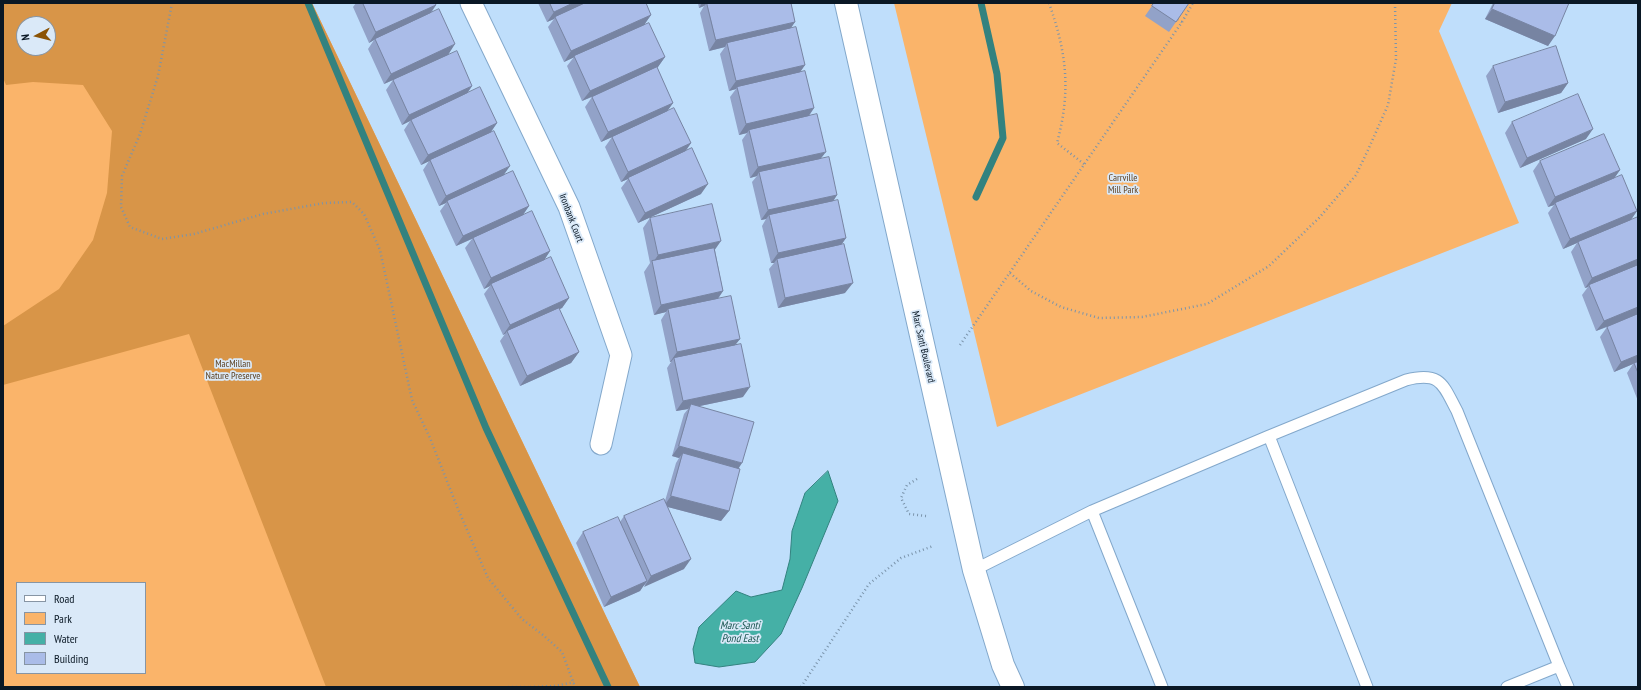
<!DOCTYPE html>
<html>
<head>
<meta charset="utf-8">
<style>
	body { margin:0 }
	#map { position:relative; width:1641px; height:690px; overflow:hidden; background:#bfdefb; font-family:"PT Sans Narrow",sans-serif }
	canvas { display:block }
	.frame { position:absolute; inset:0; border:4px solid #0a1825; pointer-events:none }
	.legend { position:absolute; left:16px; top:582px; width:130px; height:92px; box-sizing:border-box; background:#dae9f8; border:1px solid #8795a4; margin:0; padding:5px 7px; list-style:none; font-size:12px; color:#0a1825 }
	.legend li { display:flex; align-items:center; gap:8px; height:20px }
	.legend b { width:20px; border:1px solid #8795a4 }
	.north { position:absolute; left:16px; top:16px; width:40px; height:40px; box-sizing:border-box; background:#dae9f8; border:1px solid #8795a4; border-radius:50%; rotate:263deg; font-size:11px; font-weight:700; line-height:16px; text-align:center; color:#0a1825 }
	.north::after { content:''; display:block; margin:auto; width:14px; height:18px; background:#8b5406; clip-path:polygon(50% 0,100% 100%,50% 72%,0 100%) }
</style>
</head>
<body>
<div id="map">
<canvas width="1641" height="690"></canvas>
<div class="frame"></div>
<ul class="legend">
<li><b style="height:5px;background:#fff"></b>Road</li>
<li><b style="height:11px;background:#fab46a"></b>Park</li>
<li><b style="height:11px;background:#45b0a6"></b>Water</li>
<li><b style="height:11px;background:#aabce8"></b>Building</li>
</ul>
<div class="north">N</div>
</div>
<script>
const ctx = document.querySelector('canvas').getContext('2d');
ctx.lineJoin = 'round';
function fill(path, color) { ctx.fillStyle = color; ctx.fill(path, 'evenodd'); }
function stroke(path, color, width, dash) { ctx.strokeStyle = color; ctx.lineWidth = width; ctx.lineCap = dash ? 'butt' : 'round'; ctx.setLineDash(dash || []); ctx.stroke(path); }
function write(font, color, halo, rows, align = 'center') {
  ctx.font = font + ' "PT Sans Narrow",sans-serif'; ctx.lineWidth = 3.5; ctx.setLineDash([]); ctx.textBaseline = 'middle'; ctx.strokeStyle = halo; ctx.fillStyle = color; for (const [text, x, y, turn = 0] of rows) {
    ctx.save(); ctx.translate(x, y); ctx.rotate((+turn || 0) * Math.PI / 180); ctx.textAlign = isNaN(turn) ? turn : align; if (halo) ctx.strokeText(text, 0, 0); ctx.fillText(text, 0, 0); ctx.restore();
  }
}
fill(new Path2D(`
	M3 3H312L640 687H3ZM24 24H48V48H24ZM17 583H145V673H17Z
	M894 3H1452L1439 31 1519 223 997 427Z`), '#fab46a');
fill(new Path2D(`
	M3 3H312L640 687H326L189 334 3 385V326L59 289 93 240 107 193 112 131 83 85 33 82 6 85 3 78ZM24 24H48V48H24Z`), '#d89548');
const water = new Path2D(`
	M828 471 838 501 802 588 781 634 755 662 719 667 695 663 693 649 699 627 736 591 751 597 782 590 790 559 792 531 805 493Z`);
fill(water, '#45b0a6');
stroke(water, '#33827f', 1);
stroke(new Path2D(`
	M308 3 486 428 608 687
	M976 197 1003 138 997 74 981 3`), '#33827f', 7);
const lane = new Path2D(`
	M1269 436 1406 380C1441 371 1443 385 1457 411L1559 666
	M1092 511 1269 436 1367 687
	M974 570 1092 511 1162 687
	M1507 687 1559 666 1568 687`);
const street = new Path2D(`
	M471 3 569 207 621 355 601 444`);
const secondary = new Path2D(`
	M846 3 974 570 1003 665 1013 687`);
stroke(lane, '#83a8cb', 13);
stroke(street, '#83a8cb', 23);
stroke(secondary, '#83a8cb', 24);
stroke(new Path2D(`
	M172 3 158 76 140 134 122 176 121 207 130 227 162 239 194 234 263 214 324 203 352 202 364 214 380 250 412 400 430 438 458 509 488 578 522 619 543 635 562 652 575 687
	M1049 3C1067 54 1071 91 1057 143L1084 164
	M1182 22 1193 3
	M1010 273 1031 291 1061 307 1099 318 1142 317 1207 304 1269 266 1319 218 1356 175 1368 150 1388 105 1396 59 1395 3
	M960 345 1182 22 1178 20
	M917 479 907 485 901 498 909 514 926 516
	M508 687H530
	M530 687 555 686 574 682
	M801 687 869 584 901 558 933 546`), '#7b94ab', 2.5, [1, 3]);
stroke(lane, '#fff', 11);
stroke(street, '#fff', 21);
stroke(secondary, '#fff', 22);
fill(new Path2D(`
	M356 3H435L436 5 431 13 448 55 395 79 472 86 467 94 497 123 491 132 504 175 529 206 523 215 550 251 544 260 569 298 562 308 559 309 579 352 571 363 520 386 500 341 505 334 503 335 484 294 490 286 484 289 465 248 472 239 456 246 440 211 446 203 439 206 423 170 429 161 421 165 404 130 410 121 402 125 386 90 393 80 384 84 368 49 374 40 369 43 353 7Z
	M538 3H646L651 15 644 25 665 57 657 68 673 103 667 111 691 143 685 152 701 194 638 223 621 188 628 179 621 182 605 147 612 137 601 142 585 107 592 97 582 101 567 66 574 57 564 62 548 27 554 19 547 22Z
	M698 3H791L795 22 790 29 805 65 800 72 814 108 809 116 820 159 837 195 833 201 846 238 841 245 845 293 778 308 769 269 774 263H771L762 226 766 219 761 220 752 182 757 176 750 178 742 140 747 133 739 135 730 97 736 89 729 91 720 54 725 47 709 51 700 13 704 6 699 8Z
	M1154 3H1189L1169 32 1145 16Z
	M1493 3H1569L1548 46 1485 19Z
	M1493 66 1568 83 1561 93 1498 113 1486 76Z
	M1512 122 1586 139 1520 168 1505 133Z
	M1540 161 1620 170 1614 178 1637 211 1630 221 1638 217V401L1627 373 1633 364 1614 372 1600 337 1607 327 1596 331 1582 295 1588 287 1585 288 1571 252 1577 243 1563 249 1548 213 1554 205 1548 207 1533 171Z
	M650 218 715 250 723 291 718 299 740 339 735 345 743 397 700 406 739 468 729 511 721 521 668 507 684 569 643 586 640 591 604 607 576 543 583 532 620 522 624 516 665 501 676 463 679 458 672 456 684 414 688 409 676 411 667 368 671 362H670L661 320 666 312 654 315 644 272 650 263 643 228Z`), '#92a2c8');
fill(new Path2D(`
	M573 3H588L555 17 554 19 547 22 554 12Z
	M702 3H707L704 6 699 8Z
	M436 5 429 15 375 39 374 40 369 43 376 32Z
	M1492 9 1555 36 1548 46 1485 19Z
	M651 15 644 25 564 62 571 51Z
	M795 22 788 32 727 43 725 47 709 51 716 40Z
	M455 44 448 55 384 84 391 74Z
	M665 57 658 67 582 101 590 91Z
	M805 65 798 75 737 87 736 89 729 91 736 81Z
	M1568 83 1561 93 1498 113 1505 102Z
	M472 86 465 96 411 120 410 121 402 125 409 115Z
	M673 103 666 113 601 142 608 132Z
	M814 108 807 118 749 130 747 133 739 135 746 124Z
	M497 123 490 133 421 165 428 155Z
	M1593 129 1586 139 1520 168 1527 158Z
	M691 143 684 153 628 178V179L621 182 628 172Z
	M826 152 818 162 759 172 757 176 750 178 758 167Z
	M510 166 503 176 447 201 446 203 439 206 446 196Z
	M1620 170 1613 180 1555 203 1554 205 1548 207 1555 197Z
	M708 184 701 194 638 223 645 213Z
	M837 195 830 206 769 215 766 219 761 220 768 210Z
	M529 206 522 216 456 246 463 236Z
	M1637 211 1630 221 1578 242 1577 243 1563 249 1570 239Z
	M846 238 839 248 777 259 774 263H771L778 253Z
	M721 241 714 251 652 264 658 255Z
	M550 251 543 262 491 284 490 286 484 289 491 278Z
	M1638 259V267L1589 285 1588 287 1585 288 1592 278Z
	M853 283 845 293 778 308 785 298Z
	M723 291 716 301 668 309 666 312 654 315 661 305Z
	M569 298 562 308 508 333 507 331 505 334 503 335 510 325Z
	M1638 307V314L1596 331 1604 321Z
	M740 339 732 349 674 358 671 362H670L677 352Z
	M579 352 571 363 520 386 527 376Z
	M1638 355V362L1634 363 1633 364 1614 372 1621 362Z
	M750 387 743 397 690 408 691 404 688 409 676 411 683 401Z
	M679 446 742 463 735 474 683 453 679 458 672 456Z
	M671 496 729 511 721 521 664 506Z
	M691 559 684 569 644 587 651 576Z
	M647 581 640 591 604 607 611 597Z`), '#7784a2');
const building = new Path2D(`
	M363 3H435L436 5 376 32Z
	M550 3H573L554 12Z
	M585 3H646L651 15 571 51 555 17Z
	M707 3H791L795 22 716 40Z
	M1154 3H1189L1176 22 1152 6Z
	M1495 3H1569L1555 36 1492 9Z
	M439 9 455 44 391 74 375 39Z
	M649 23 665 57 590 91 574 56Z
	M796 27 805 65 736 81 727 43Z
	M1556 46 1568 83 1505 102 1493 66Z
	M457 51 472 86 409 115 393 80Z
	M657 67 673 103 608 132 592 97Z
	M805 71 814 108 746 124 737 87Z
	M480 87 497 123 428 155 411 120Z
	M1578 94 1593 129 1527 158 1512 122Z
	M674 108 691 143 628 172 612 137Z
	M817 114 826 152 758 167 749 130Z
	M494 131 510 166 446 196 430 160Z
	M1604 134 1620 170 1555 197 1540 161Z
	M692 148 708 184 645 213 628 178Z
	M829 157 837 195 768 210 759 172Z
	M513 171 529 206 463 236 447 201Z
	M1622 175 1637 211 1570 239 1555 203Z
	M838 200 846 238 778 253 769 215Z
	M712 204 721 241 658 255 650 218Z
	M532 211 550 251 491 278 473 238Z
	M1638 217V259L1592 278 1578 242Z
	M844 244 853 283 785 298 777 259Z
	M714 248 723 291 661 305 652 261Z
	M551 257 569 298 510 325 491 284Z
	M1638 265V307L1604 321 1589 285Z
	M731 296 740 339 677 352 668 309Z
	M559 308 579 352 527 376 507 331Z
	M1638 314V355L1621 362 1607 327Z
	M741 344 750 387 683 401 674 358Z
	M1638 362V373L1634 363Z
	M691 404 754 422 742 463 679 446Z
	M683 453 740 469 729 511 671 496Z
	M664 499 691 559 651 576 624 516Z
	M618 517 647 581 611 597 583 532Z`);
fill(building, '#aabce8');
stroke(building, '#7784a2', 1);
write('10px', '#5b3e1e', '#dae9f8', [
	["Carrville",1123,178],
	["Mill Park",1123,190],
	["MacMillan",233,364],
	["Nature Preserve",233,376]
]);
write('10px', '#0a1825', '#dae9f8', [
	["Ironbank Court",571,218,69],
	["Marc Santi Boulevard",923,347,77]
]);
write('italic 11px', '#195550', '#dae9f8', [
	["Marc Santi",740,626],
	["Pond East",740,639]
]);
</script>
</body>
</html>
